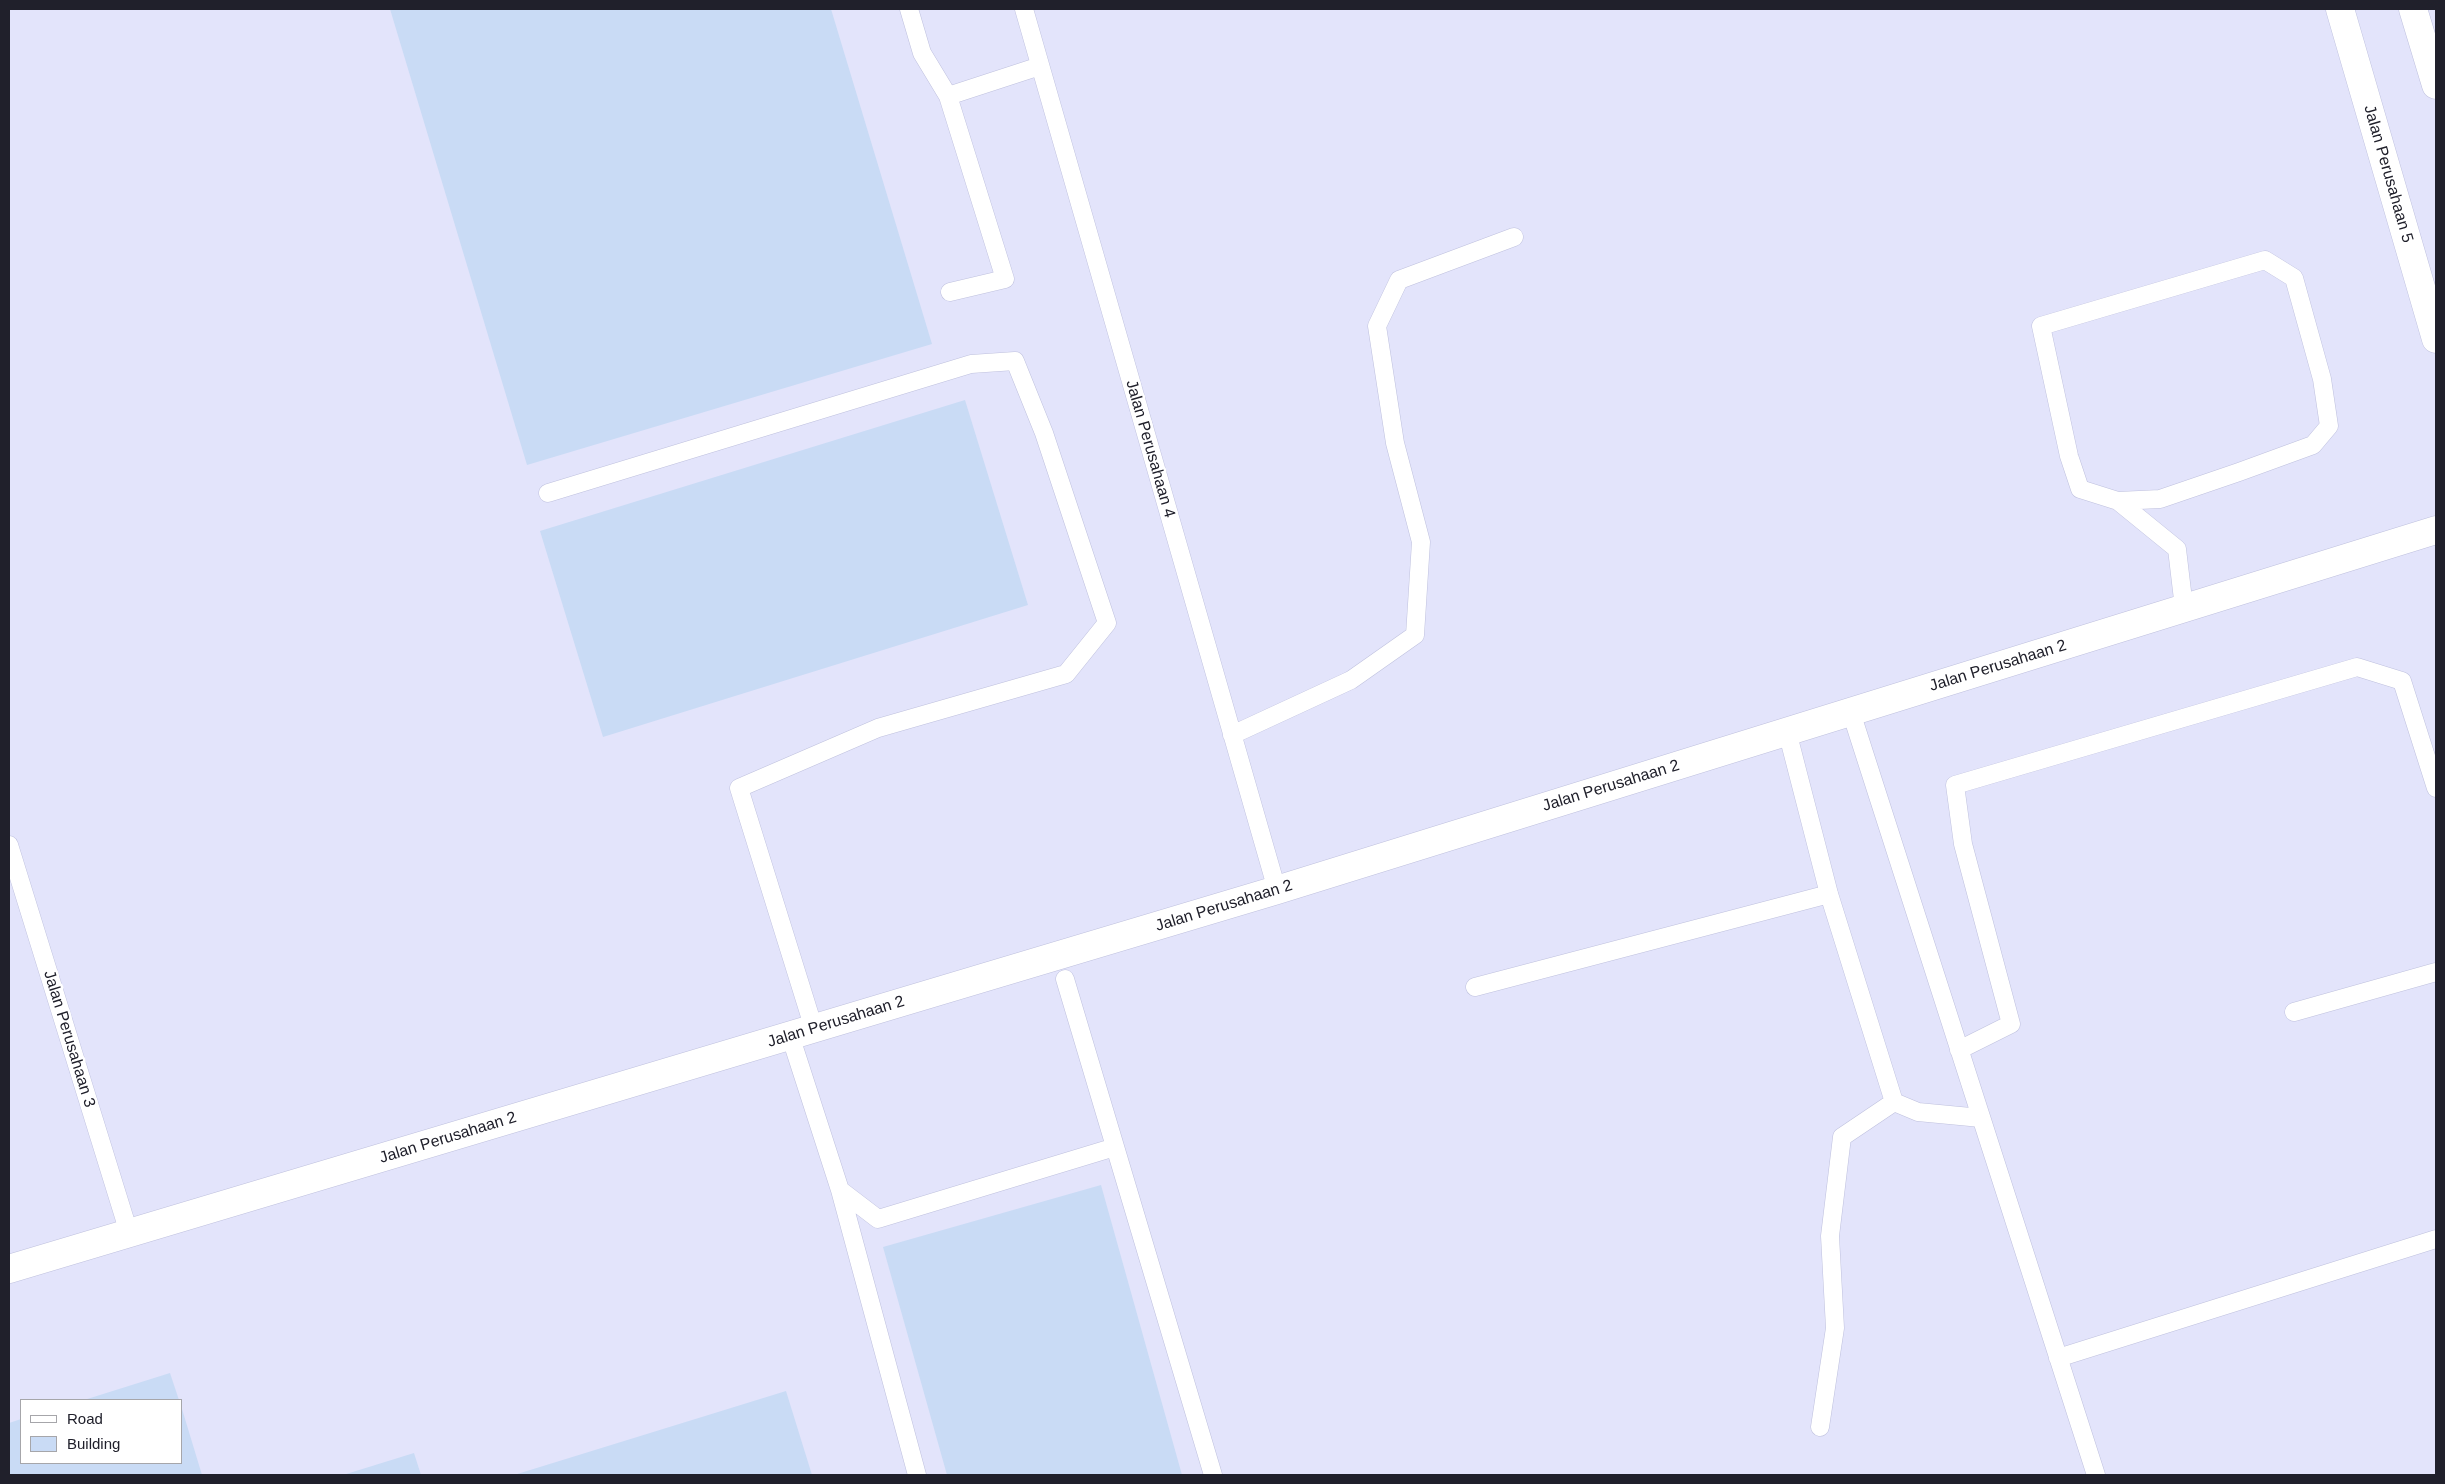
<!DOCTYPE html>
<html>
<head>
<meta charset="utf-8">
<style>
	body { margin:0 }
	#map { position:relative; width:2445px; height:1484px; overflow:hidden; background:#eeeffb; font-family:Arial,sans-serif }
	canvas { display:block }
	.frame { position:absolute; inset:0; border:10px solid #20202b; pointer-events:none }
	.legend { position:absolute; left:20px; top:1399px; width:162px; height:65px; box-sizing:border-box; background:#fff; border:1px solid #a6a6aa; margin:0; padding:6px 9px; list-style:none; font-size:15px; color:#20202b }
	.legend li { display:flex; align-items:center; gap:10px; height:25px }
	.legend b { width:25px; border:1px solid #a6a6aa }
</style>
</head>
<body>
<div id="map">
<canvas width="2445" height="1484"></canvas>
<div class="frame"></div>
<ul class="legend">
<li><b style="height:6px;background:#fff"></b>Road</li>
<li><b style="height:14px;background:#c9dbf5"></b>Building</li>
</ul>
</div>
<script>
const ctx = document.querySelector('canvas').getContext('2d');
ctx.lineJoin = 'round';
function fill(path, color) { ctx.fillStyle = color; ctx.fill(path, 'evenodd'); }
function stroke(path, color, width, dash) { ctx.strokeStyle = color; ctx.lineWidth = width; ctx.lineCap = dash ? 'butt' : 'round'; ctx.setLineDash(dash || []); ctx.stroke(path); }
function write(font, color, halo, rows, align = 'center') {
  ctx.font = font + ' Arial,sans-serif'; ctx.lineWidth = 5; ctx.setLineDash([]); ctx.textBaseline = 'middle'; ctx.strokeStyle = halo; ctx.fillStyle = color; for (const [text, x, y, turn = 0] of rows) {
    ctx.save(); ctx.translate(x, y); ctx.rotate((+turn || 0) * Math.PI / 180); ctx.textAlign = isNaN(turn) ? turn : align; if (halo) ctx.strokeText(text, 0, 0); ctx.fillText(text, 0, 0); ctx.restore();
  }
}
fill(new Path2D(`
	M9 9H2436V1475H9ZM21 1400H181V1463H21Z`), '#e3e4fb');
fill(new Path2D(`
	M390 9H831L932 344 527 465Z
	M965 400 1028 605 603 737 540 531Z
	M1101 1185 1182 1475H947L883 1247Z
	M170 1373 179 1400H84Z
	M786 1391 812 1475H514Z
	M182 1409 202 1475H9V1423L21 1419V1463H181Z
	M414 1453 421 1475H343Z`), '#c9dbf5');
const lane = new Path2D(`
	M909 9 922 53 948 96
	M1024 9 1277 890
	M950 292 1005 279 948 96 1040 66
	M548 493 971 364 1015 361 1044 433 1107 623 1066 674 878 728 739 788 814 1029
	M2118 501 2160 499 2239 472 2313 445 2329 426 2322 379 2294 278 2265 260 2041 326 2069 456 2080 489 2118 501 2177 549 2184 608
	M1851 712 2096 1475
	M1787 731 1829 894 1894 1102 1842 1137 1830 1236 1835 1328 1820 1427
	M1232 735 1351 680 1415 635 1421 542 1395 443 1377 326 1399 280 1514 237
	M9 845 129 1233
	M1065 979 1213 1475
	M1475 987 1829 894
	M2294 1012 2436 972
	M790 1035 840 1190 878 1219 1115 1147
	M1959 1050 2011 1024 1963 844 1955 785 2357 667 2402 681 2436 788
	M1894 1102 1918 1112 1981 1118
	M840 1190 917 1475
	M2058 1358 2436 1239`);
const street = new Path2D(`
	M9 1269 1277 890 2436 530`);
const secondary = new Path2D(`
	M2340 9 2436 339
	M2413 9 2436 85`);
stroke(lane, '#bfc1de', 19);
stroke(street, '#bfc1de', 29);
stroke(secondary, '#bfc1de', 29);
stroke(lane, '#fff', 18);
stroke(street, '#fff', 28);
stroke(secondary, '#fff', 28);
write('16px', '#20202b', '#fff', [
	["Jalan Perusahaan 5",2388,174,74],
	["Jalan Perusahaan 4",1150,449,74],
	["Jalan Perusahaan 2",1998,666,-17],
	["Jalan Perusahaan 2",1611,786,-17],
	["Jalan Perusahaan 2",1224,906,-17],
	["Jalan Perusahaan 2",836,1022,-17],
	["Jalan Perusahaan 3",69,1039,73],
	["Jalan Perusahaan 2",448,1138,-17]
]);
</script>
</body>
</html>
